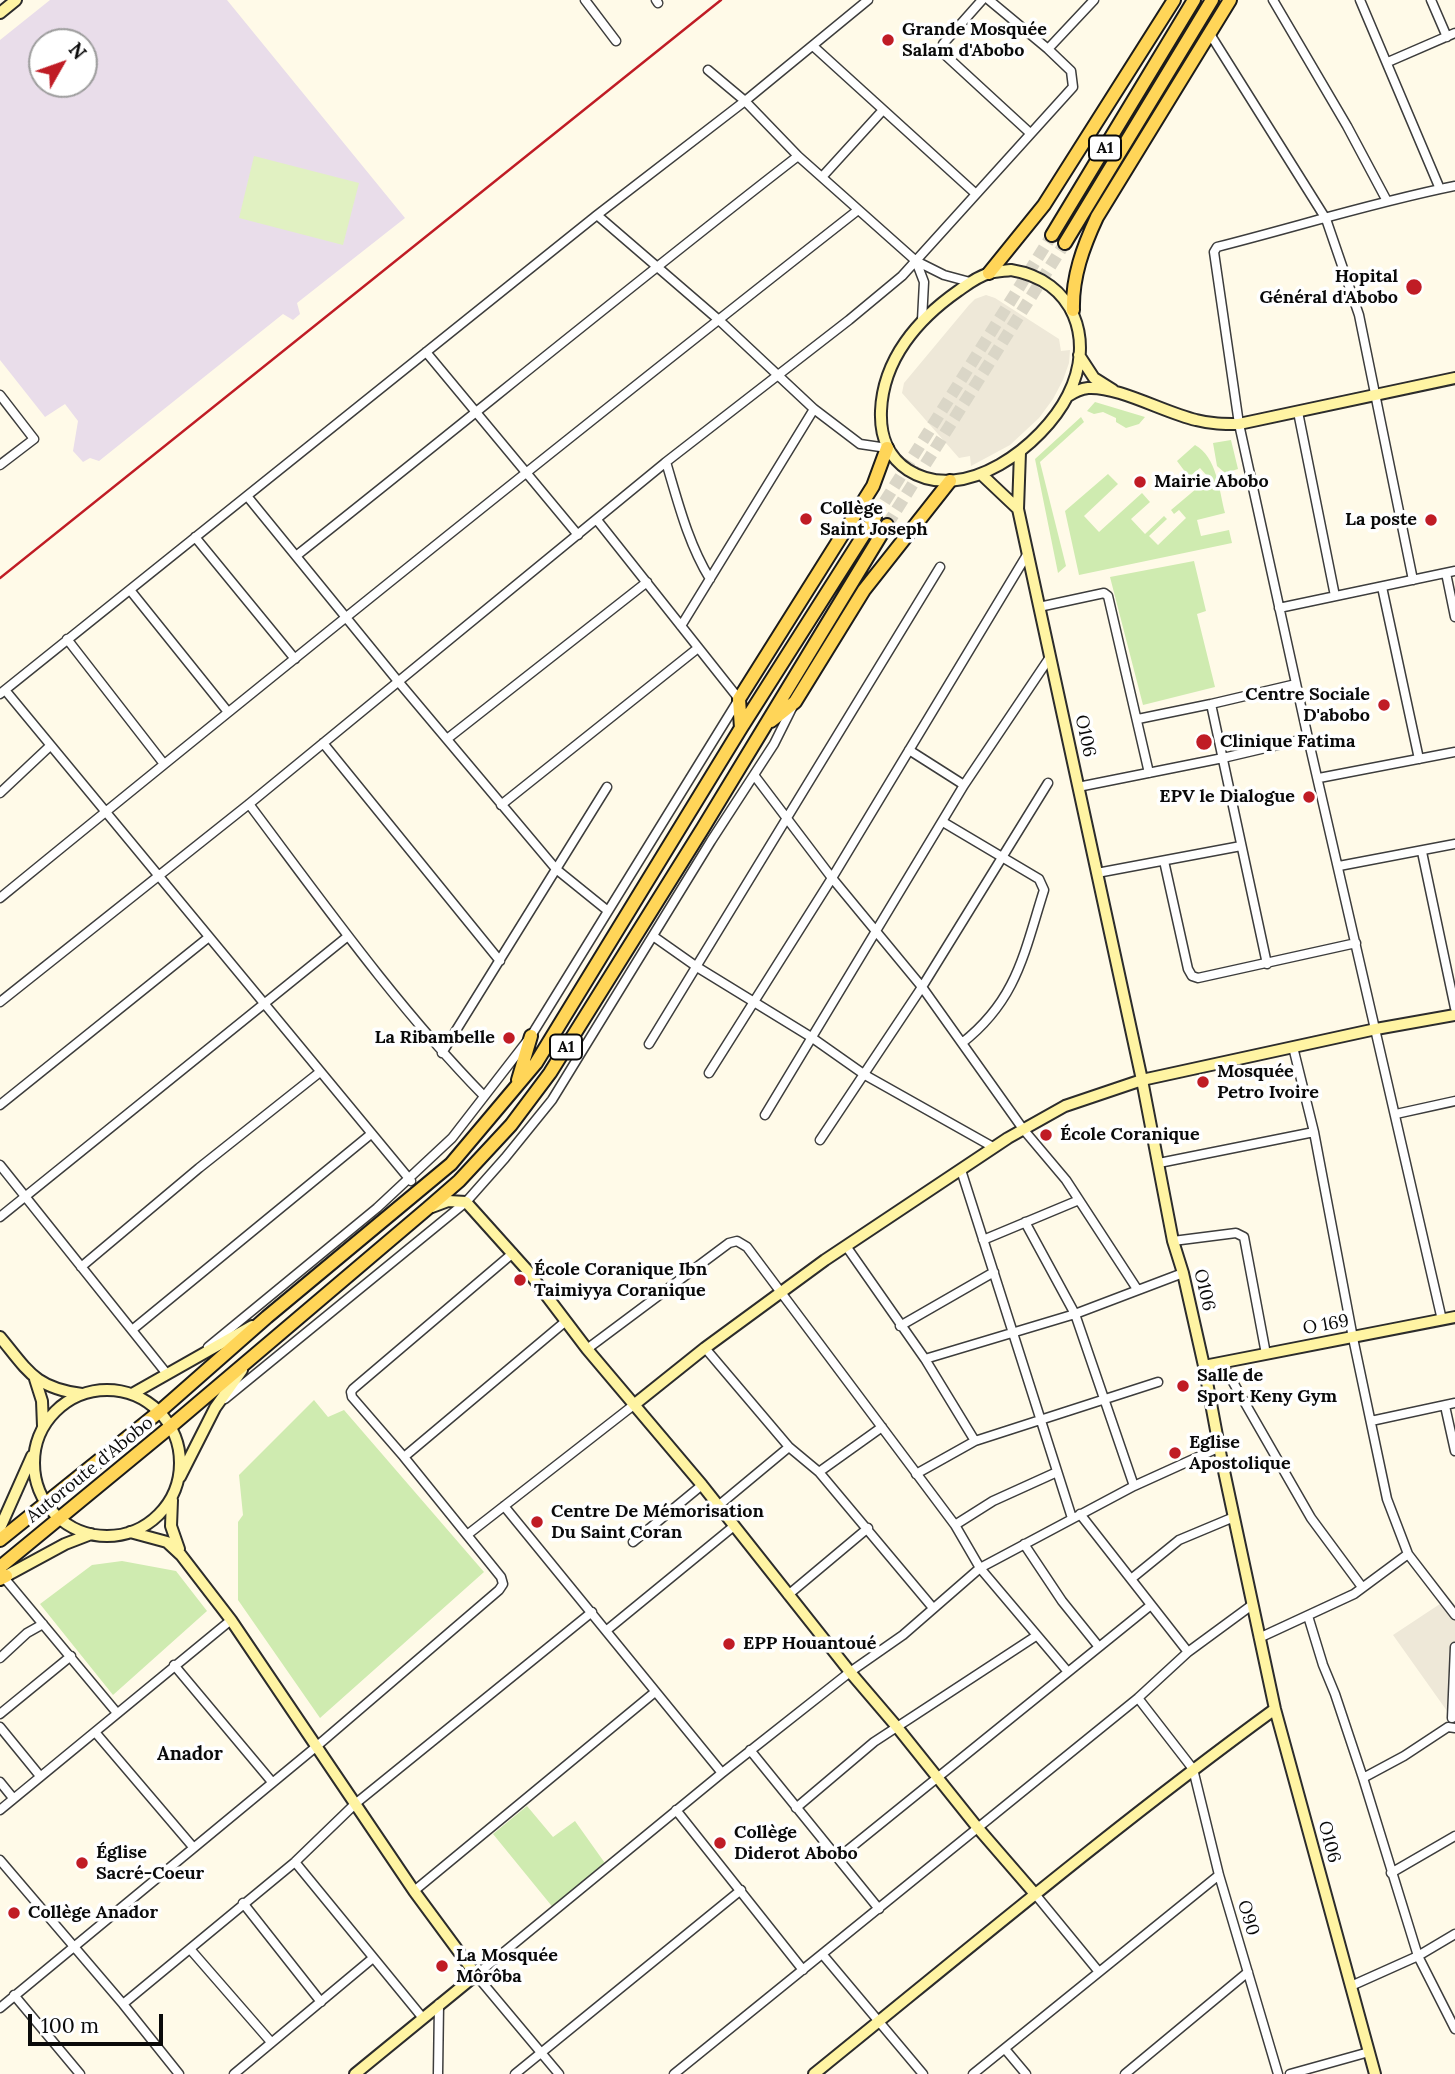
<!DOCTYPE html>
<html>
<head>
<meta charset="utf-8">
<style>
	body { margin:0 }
	#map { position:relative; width:1455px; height:2074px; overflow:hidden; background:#fffae8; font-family:Lora,serif }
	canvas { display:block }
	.north { position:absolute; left:28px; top:28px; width:70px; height:70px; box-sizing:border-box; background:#fff; border:2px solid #9d9d9d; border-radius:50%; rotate:50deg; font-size:19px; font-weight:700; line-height:28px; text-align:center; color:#0a0a0a }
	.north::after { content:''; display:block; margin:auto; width:24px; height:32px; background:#c01c25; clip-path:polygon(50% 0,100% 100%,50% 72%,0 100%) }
	.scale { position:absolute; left:28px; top:2014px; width:135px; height:32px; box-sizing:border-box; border:4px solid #0a0a0a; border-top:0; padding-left:9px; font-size:21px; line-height:24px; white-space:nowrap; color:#0a0a0a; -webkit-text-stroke:5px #fff; paint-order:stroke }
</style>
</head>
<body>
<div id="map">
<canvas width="1455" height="2074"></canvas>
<div class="north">N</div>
<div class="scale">100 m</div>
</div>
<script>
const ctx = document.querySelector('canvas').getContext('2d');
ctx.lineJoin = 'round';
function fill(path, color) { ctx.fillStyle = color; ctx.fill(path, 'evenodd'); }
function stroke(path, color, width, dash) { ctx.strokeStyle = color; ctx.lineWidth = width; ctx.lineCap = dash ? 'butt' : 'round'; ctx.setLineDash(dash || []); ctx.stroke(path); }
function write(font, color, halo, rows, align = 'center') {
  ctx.font = font + ' Lora,serif'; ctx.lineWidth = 7; ctx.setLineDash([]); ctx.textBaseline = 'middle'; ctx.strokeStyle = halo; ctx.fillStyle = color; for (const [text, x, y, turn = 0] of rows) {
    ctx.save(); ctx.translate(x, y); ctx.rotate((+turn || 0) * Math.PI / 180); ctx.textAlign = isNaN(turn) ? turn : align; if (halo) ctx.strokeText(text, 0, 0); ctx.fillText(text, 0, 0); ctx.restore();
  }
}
fill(new Path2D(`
	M50 0H227L405 218 297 303 300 314 293 320 283 314 99 461 90 458 83 462 73 451 78 421 65 404 45 417 0 360V40ZM42 42H84V84H42Z`), '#e9ddea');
fill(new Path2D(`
	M1095 402 1145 417 1139 424 1126 428 1116 422V418L1103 412 1094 414 1087 411Z
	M1081 417 1084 422 1040 462 1066 566 1058 573 1035 459Z
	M1231 440 1238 469 1225 473 1217 466 1213 443Z
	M1195 445C1217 457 1219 490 1225 513L1197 520 1201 536 1229 530 1232 543 1079 575 1065 511 1108 474 1118 484 1084 516 1099 532 1142 493 1150 502 1131 519 1145 534 1164 516 1167 519 1149 536 1158 545 1186 518 1179 510 1174 514 1171 510 1209 478 1200 468 1189 477 1177 461Z
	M1194 561 1206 611 1197 614 1215 687 1143 705 1110 577Z
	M314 1400 328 1417 344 1410 484 1572 320 1718 238 1600V1522L243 1515 239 1475Z
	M122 1561 176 1571 207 1611 113 1695 40 1604 92 1565Z
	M527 1806 553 1837 575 1821 607 1866 555 1910 493 1834Z`), '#cfebb0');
fill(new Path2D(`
	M254 156 359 183 343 245 239 218Z`), '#e1f1c2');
fill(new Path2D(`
	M986 295 995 298 1059 339 1061 351 1070 350 1069 363 1063 380 1053 399 1039 418 1010 445 971 466 970 456 959 458 902 393 904 383 969 305 975 299Z
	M1449 1598 1455 1605V1715L1452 1718 1393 1635Z`), '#eee8d8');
stroke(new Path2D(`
	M875 517 1052 235
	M887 525 1065 243`), '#dad6c7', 12, [12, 6]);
const street = new Path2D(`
	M585 0 616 41
	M656 0 658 3
	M982 0 943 44V53L1030 133
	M1273 0 1347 126 1387 201
	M1360 0 1440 189
	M1431 0 1447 37
	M1210 34 1326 219 1359 315 1413 580
	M813 46 976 194
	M1048 49 1094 0
	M1388 62 1455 33
	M708 70 745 101 798 156 916 261 944 275 970 282
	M822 177 883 110
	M597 215 720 321 814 409 860 444 887 448
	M916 261 924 282 922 320
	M426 352 578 535
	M0 395 34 439 0 465
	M1298 412 1335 596
	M666 462C678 502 688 543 710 579
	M247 496 397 680 556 869 608 911
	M195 537 295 659
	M296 556C464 423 629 287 798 156
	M1446 573 1455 617
	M1382 587 1419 759
	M130 590 228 712
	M1039 607 1104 593 1108 596 1149 773
	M1279 608 1455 571
	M681 626 814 409
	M67 639 164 764
	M5 690 411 1181
	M0 694 597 215 745 101 868 0
	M1211 704 1267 964
	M1138 719 1211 704 1296 684
	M447 739 647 582
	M323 743 500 961
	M909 750 964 785
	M754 775 832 878 922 987 1023 1129 1066 1180 1137 1289
	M1319 778 1455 752
	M1078 787 1223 758 1308 738
	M0 793 50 746
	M249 804C324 904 397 1007 484 1096
	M501 805 698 648
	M943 822 1039 879 1044 890C1024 953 1017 1000 962 1043
	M1422 852 1455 1008
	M1164 861 1188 969 1192 976 1198 978 1356 943
	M1339 866 1455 844
	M1097 873 1241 846
	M0 898C284 666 570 436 858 210
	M653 936 697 967 811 1037 865 1075 993 1147
	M0 1002 249 804 666 462 849 320 902 276 1073 87 1071 71 1048 49 989 0
	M649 1044 940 567
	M1293 1047 1314 1132 1353 1338 1387 1499 1408 1554 1455 1615
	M442 1053 607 787
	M709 1073 832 878 1028 553
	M0 1105 209 937
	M1396 1114 1455 1101
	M765 1115 964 785 1050 657
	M820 1140 922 987 1048 783
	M1159 1163 1314 1132
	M0 1165 167 1374
	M961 1170 1072 1518
	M0 1217 348 936
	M1025 1222 1075 1314 1134 1486
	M983 1240 1079 1200
	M1173 1241 1236 1233 1244 1237 1266 1354
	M846 1246 925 1359 975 1441
	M513 1253 353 1389 351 1392 352 1397 404 1457 566 1321
	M81 1267 199 1168 320 1072
	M1442 1320 1308 738 1239 424 1214 252 1217 247C1296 227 1375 202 1455 186
	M900 1326 994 1272
	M132 1330 371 1134
	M208 1347 377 1208 452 1138 531 1036 739 699 597 520
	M705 1348 789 1447 819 1472 933 1608
	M587 1349 729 1243 737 1241 747 1247 955 1525 980 1568 1068 1672
	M925 1359 1075 1314 1183 1273
	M1222 1363 1311 1518 1362 1587
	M225 1399 466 1202 505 1158 552 1100 711 841 774 744 792 708
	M1445 1406 1455 1451
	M1371 1421 1455 1403
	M819 1472 882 1427
	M916 1474 975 1441 1158 1382
	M504 1506 722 1773
	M718 1506 789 1447
	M1080 1514 1188 1652
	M955 1525 993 1501 1057 1472
	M467 1535 635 1404
	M633 1542 702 1485
	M1024 1544 1062 1601 1099 1647
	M1131 1579 1179 1540 1234 1517
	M6 1580 117 1713
	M788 1595 868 1528
	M1308 1616 1323 1665 1335 1694 1363 1778 1418 1956 1455 2029
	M607 1630 734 1526
	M1259 1638 1354 1594 1408 1554
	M0 1658 27 1633 43 1624
	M174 1665 272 1782
	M1138 1698 1193 1769 1219 1875 1278 2074
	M0 1714 71 1656
	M1452 1718 1455 1647
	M0 1727 40 1776
	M95 1732 193 1847
	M750 1750 879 1909
	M1363 1778 1404 1756 1448 1727 1455 1728
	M0 1782 13 1798
	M796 1808 874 1742 1036 1636
	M0 1810 231 1620
	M676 1810 803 1970
	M838 1858 1151 1605
	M0 1860 123 2004 179 2074
	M295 1862 422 2017
	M1391 1873 1455 1836
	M414 1891 655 1692
	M1035 1894 1099 1972
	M243 1903 321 2002
	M190 1949 271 2042
	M823 1955 923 2074
	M1351 1986 1418 1956 1455 1934
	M14 1995 80 2074
	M123 2004 295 1862 355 1804 592 1612
	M0 2008 317 1746 499 1590 503 1584 501 1577 404 1457
	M1005 2049 1026 2074
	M234 2074 373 1958
	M438 2074 439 2004
	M515 2074 741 1890
	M559 2074 476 1975 722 1773 850 1672 903 1635 980 1568 1134 1486 1220 1447
	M674 2074 1138 1698 1188 1652 1252 1605
	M973 2074 1219 1875
	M1125 2074 1248 1972
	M1290 2074 1369 2052`);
const secondary = new Path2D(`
	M0 13 16 0
	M1011 270C1074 280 1096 340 1068 395 1043 445 964 506 908 470 887 456 880 436 881 411 883 359 918 319 958 291 968 284 978 276 990 273 996 271 1004 271 1011 270Z
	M1079 355 1094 378 1113 390
	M1068 396C1074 392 1080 389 1088 388 1118 386 1165 413 1196 420 1211 424 1224 424 1239 424L1455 378
	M1020 452 1018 509 1142 1080 1173 1241 1183 1273 1204 1366 1221 1457 1275 1709 1375 2074
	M981 474 1018 509
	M432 1207 448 1201 466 1202 527 1270 587 1349 702 1485 850 1672 897 1727 977 1827 1035 1894
	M0 1337C28 1371 35 1388 82 1394
	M1204 1366 1455 1317
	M35 1379 42 1401 43 1426
	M34 1463a73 73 0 1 1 146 0a73 73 0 1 1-146 0Z
	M132 1394 252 1326
	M635 1404 705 1348 825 1260 1008 1138 1065 1106 1142 1080 1376 1029 1455 1015
	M180 1477 215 1408 242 1370
	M172 1500 171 1526 179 1549
	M0 1528 32 1456
	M130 1532 167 1542 181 1555 231 1620 414 1891 476 1975 355 2074
	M6 1576 65 1544 91 1534
	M814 2074C966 1951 1116 1825 1275 1709`);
const primary = new Path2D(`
	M1052 235 1194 0
	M1065 243 1212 0
	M989 273 1044 205 1174 0
	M1073 310C1072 277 1083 247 1097 217L1230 0
	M771 721 795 702 864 590 950 481
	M741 728 739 699 873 486 887 448
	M518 1080 531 1036
	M0 1540 159 1412 267 1317 451 1164 536 1063 741 728 875 517
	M0 1567 170 1427 428 1208 459 1181 511 1125 550 1073 703 828 887 525
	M0 1579 6 1576`);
stroke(street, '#3d3d3d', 11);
stroke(secondary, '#2c2c2c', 14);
stroke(primary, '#1b1b1b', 16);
stroke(street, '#fff', 8);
stroke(secondary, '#fff4a3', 10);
stroke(primary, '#ffd558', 12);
stroke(new Path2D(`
	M0 578 721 0`), '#c01c25', 2.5);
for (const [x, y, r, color] of [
	[888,40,7,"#c01c25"],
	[1414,287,9,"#c01c25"],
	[1140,482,7,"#c01c25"],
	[806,519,7,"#c01c25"],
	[1431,520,7,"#c01c25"],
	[1384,705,7,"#c01c25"],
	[1204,742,9,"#c01c25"],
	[1309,797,7,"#c01c25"],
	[509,1038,7,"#c01c25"],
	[1203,1082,7,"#c01c25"],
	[1046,1135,7,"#c01c25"],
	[520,1280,7,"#c01c25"],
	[1183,1386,7,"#c01c25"],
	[1175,1453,7,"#c01c25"],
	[537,1522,7,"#c01c25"],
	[729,1644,7,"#c01c25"],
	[720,1843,7,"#c01c25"],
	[82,1863,7,"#c01c25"],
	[14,1913,7,"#c01c25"],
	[442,1966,7,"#c01c25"]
]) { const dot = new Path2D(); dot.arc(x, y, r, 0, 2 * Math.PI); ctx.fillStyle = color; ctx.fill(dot); stroke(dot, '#fff', 2.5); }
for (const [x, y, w] of [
	[1105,148,32],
	[566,1047,32]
]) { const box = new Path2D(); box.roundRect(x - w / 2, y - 12.5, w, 25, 5); ctx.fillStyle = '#fff'; ctx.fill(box); stroke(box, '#0a0a0a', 2); }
write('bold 16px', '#0a0a0a', null, [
	["A1",1105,148],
	["A1",566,1047]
]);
write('bold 18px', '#0a0a0a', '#fff', [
	["Grande Mosquée",902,30],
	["Salam d'Abobo",902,51],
	["Hopital",1398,277,"right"],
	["Général d'Abobo",1398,298,"right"],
	["Mairie Abobo",1154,482],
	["Collège",820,509],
	["Saint Joseph",820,530],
	["La poste",1417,520,"right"],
	["Centre Sociale",1370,695,"right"],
	["D'abobo",1370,716,"right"],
	["Clinique Fatima",1220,742],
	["EPV le Dialogue",1295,797,"right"],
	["La Ribambelle",495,1038,"right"],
	["Mosquée",1217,1072],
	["Petro Ivoire",1217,1093],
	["École Coranique",1060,1135],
	["École Coranique Ibn",534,1270],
	["Taimiyya Coranique",534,1291],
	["Salle de",1197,1376],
	["Sport Keny Gym",1197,1397],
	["Eglise",1189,1443],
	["Apostolique",1189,1464],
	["Centre De Mémorisation",551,1512],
	["Du Saint Coran",551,1533],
	["EPP Houantoué",743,1644],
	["Collège",734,1833],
	["Diderot Abobo",734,1854],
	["Église",96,1853],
	["Sacré-Coeur",96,1874],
	["Collège Anador",28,1913],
	["La Mosquée",456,1956],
	["Môrôba",456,1977]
], 'left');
write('18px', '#0a0a0a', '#fff', [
	["O106",1085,736,78],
	["O106",1204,1290,77],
	["O 169",1326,1325,-10],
	["Autoroute d'Abobo",90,1470,-39],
	["O106",1329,1842,75],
	["O90",1248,1918,73]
]);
write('bold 19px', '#0a0a0a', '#fff', [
	["Anador",190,1755]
]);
</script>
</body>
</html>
